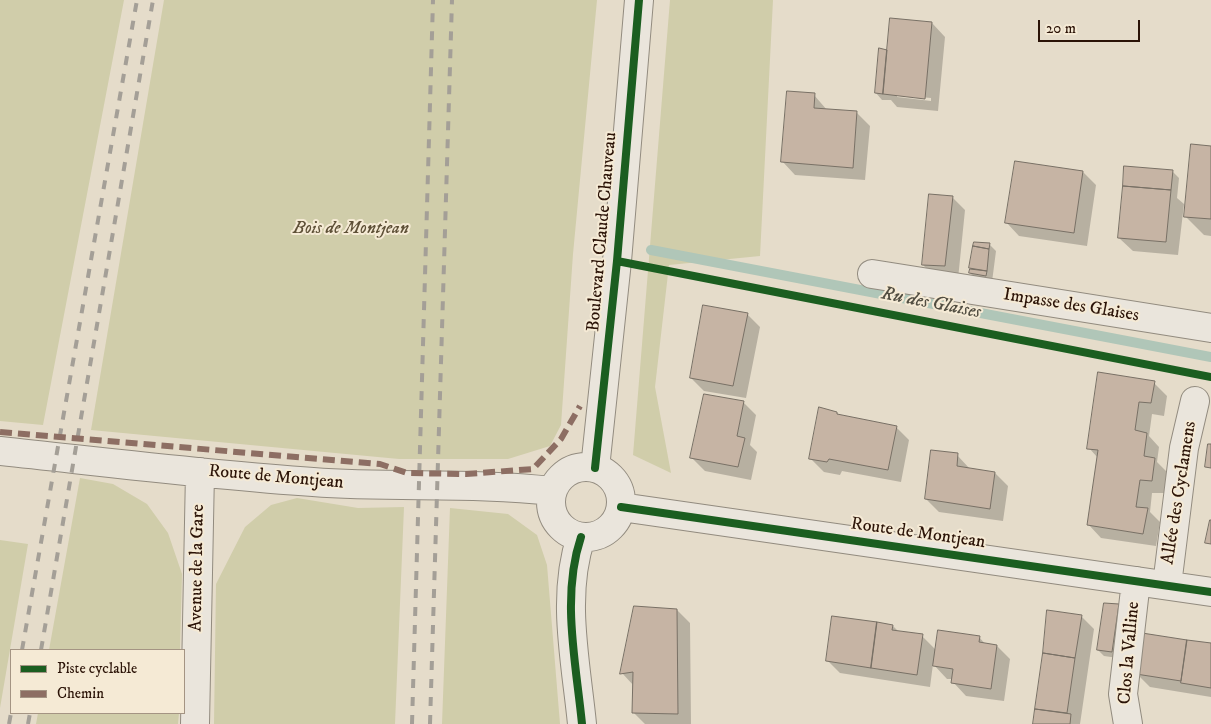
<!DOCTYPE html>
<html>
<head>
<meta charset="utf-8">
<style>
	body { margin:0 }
	#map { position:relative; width:1211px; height:724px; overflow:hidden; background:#e5dcca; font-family:"IM FELL DW Pica",serif }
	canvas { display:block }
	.legend { position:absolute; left:10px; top:649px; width:175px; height:65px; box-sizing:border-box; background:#f5ead5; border:1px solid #a49483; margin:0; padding:6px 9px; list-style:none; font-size:15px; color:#2b1307 }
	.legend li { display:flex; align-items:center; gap:10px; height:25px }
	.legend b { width:25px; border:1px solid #a49483 }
	.scale { position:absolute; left:1038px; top:20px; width:102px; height:22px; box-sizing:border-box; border:2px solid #2b1307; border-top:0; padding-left:6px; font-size:15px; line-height:18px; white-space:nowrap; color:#2b1307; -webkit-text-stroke:4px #f5ead5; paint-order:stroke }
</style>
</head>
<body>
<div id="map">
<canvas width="1211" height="724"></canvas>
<ul class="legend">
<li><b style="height:6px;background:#1b5e20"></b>Piste cyclable</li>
<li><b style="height:6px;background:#8d6e63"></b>Chemin</li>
</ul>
<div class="scale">20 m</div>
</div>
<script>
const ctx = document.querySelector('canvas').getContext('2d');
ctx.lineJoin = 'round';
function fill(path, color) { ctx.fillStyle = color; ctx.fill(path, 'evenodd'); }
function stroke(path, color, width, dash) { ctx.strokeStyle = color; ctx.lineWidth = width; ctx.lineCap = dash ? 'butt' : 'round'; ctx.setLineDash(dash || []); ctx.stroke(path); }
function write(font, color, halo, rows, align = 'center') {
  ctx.font = font + ' "IM FELL DW Pica",serif'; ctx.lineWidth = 4; ctx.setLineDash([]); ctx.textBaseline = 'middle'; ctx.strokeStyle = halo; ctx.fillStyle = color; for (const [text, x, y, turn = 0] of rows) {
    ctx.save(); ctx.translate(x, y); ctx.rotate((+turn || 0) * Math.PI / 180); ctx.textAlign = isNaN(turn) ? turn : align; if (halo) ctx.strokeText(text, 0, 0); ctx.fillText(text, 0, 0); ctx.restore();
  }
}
fill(new Path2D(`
	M0 0H124L43 425 0 421Z
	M164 0H597L573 254 561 425 550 446 508 459H399L91 430Z
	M670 0H773L760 256 669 265 655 387 671 473 633 455Z
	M80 478 113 484 147 504 168 533 182 574 180 650H49Z
	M297 498 358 508 404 507 395 724H214L216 584 245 527 271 505Z
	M450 508 508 514 537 535 547 565 560 724H442Z
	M0 540 28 544 0 708Z
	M38 713H179L178 724H36Z`), '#d0cdaa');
fill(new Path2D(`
	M932 23 945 37 938 111 897 107 891 100H882L876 93 880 50 888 51ZM897 95 931 98V101L897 97Z
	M814 95 827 110 857 113 870 126 865 180 795 175 782 161Z
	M1211 147V236L1204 235 1185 216Z
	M1016 162 1083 172 1096 185 1087 246 1019 236 1006 222Z
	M1172 171 1179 178 1177 198 1184 204 1178 255 1133 251 1119 238Z
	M952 197 965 210 958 279 936 278 923 265Z
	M975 243 990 245 996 251 992 282 977 280 970 273Z
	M747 314 760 327 746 398 704 391 691 378Z
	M1154 383 1167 396 1164 416 1152 414 1149 436 1159 447 1157 462 1167 472 1164 493H1152L1150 512 1160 522 1156 546 1101 538 1088 524 1098 458 1089 448Z
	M743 402 756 415 750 445 757 452 751 480 705 471 692 458Z
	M837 413 840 416 896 427 909 440 901 482 842 471 840 475 824 472 811 459Z
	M957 455 970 469 995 473 1008 486 1003 521 939 512 926 499Z
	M1118 606 1125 612 1118 658 1104 656 1098 650Z
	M677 610 690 623 691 724H645L633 712 634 686 622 673Z
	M1049 612 1081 616 1094 629 1080 724H1034Z
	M893 626 899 632 922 636 936 650 979 637 986 645 997 646 1010 659 1004 701 966 696 953 682V679H947L933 664 930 687 840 673 827 660Z
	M1143 635 1211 644V697L1150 687 1137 674Z`), '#0003');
stroke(new Path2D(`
	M651 250 1211 357`), '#b0c6b8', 10);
const building = new Path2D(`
	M890 18 932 22 925 99 883 94Z
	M879 48 887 50 883 94 875 93Z
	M787 91 815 93 814 108 857 111 853 168 781 162Z
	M1191 144 1211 146V219L1184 217Z
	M1015 161 1083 171 1074 233 1005 223Z
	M1124 166 1173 170 1171 190 1123 186Z
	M1123 186 1171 190 1166 242 1118 238Z
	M929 194 953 196 945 266 922 265Z
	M974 242 990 243 989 249 973 246Z
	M973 246 989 249 987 271 969 268Z
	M970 269 987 271 986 276 969 273Z
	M703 305 748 313 733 386 690 378Z
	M1098 372 1155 381 1151 403 1139 402 1135 430 1147 433 1144 456 1155 458 1152 481 1140 480 1136 507 1148 508 1143 534 1087 525 1098 450 1087 449Z
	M704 394 744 401 737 436 745 438 738 467 690 458Z
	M819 407 837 412V414L897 426 888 470 829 459 827 462 809 459Z
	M1208 444H1211V468L1205 467Z
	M931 450 958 453 957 466 995 472 990 509 925 499Z
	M1210 520H1211V544L1205 543Z
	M1104 603 1119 604 1112 652 1097 650Z
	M634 606 677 609 678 714 632 713 633 672 620 674Z
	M1047 610 1082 615 1075 658 1043 653Z
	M832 616 877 622 871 668 826 661Z
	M877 622 893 625 892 630 923 634 917 675 871 668Z
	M938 630 980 636 979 642 997 645 991 689 951 683 953 669 933 666Z
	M1142 633 1187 640 1181 681 1136 674Z
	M1187 640 1211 643V688L1181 683Z
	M1043 653 1075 658 1067 713 1035 709Z
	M1035 709 1071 714 1070 724H1033Z`);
fill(building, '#c6b4a4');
stroke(building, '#787065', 1);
const minor = new Path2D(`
	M872 274 1211 328
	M0 451C104 462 209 475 313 482 393 488 473 482 552 491
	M551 502a35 35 0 1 1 70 0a35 35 0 1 1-70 0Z
	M595 468 617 261 639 0
	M621 507 1211 592
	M581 537C561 597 576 662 582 724
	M1167 585 1184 448 1195 401
	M195 724 200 472
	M1128 724 1123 694 1136 581`);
stroke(minor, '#928b7f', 30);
stroke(minor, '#eae5dc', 28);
stroke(new Path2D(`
	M22 650 137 0
	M41 650 153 0
	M9 724 11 713
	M28 724 30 713
	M412 724 433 0
	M430 724 452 0`), '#a49f97', 4, [9, 9]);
stroke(new Path2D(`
	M0 432 380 464 407 473 466 474 533 469 561 439 580 406`), '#8d6e63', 6, [12, 6]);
stroke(new Path2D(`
	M617 261 1211 377
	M595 468 617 261 639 0
	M621 507 1211 592
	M581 537C561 597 576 662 582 724`), '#1b5e20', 8);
write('italic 18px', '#5e5037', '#f5ead5', [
	["Bois de Montjean",351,229]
]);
write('18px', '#2b1307', '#f5ead5', [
	["Boulevard Claude Chauveau",603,232,-85],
	["Impasse des Glaises",1071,306,9],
	["Route de Montjean",276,478,5],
	["Allée des Cyclamens",1180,493,-81],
	["Route de Montjean",918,534,8],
	["Avenue de la Gare",198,568,-89],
	["Clos la Valline",1130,653,-85]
]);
write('italic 19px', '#524e42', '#f5ead5', [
	["Ru des Glaises",931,304,11]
]);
</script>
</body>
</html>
